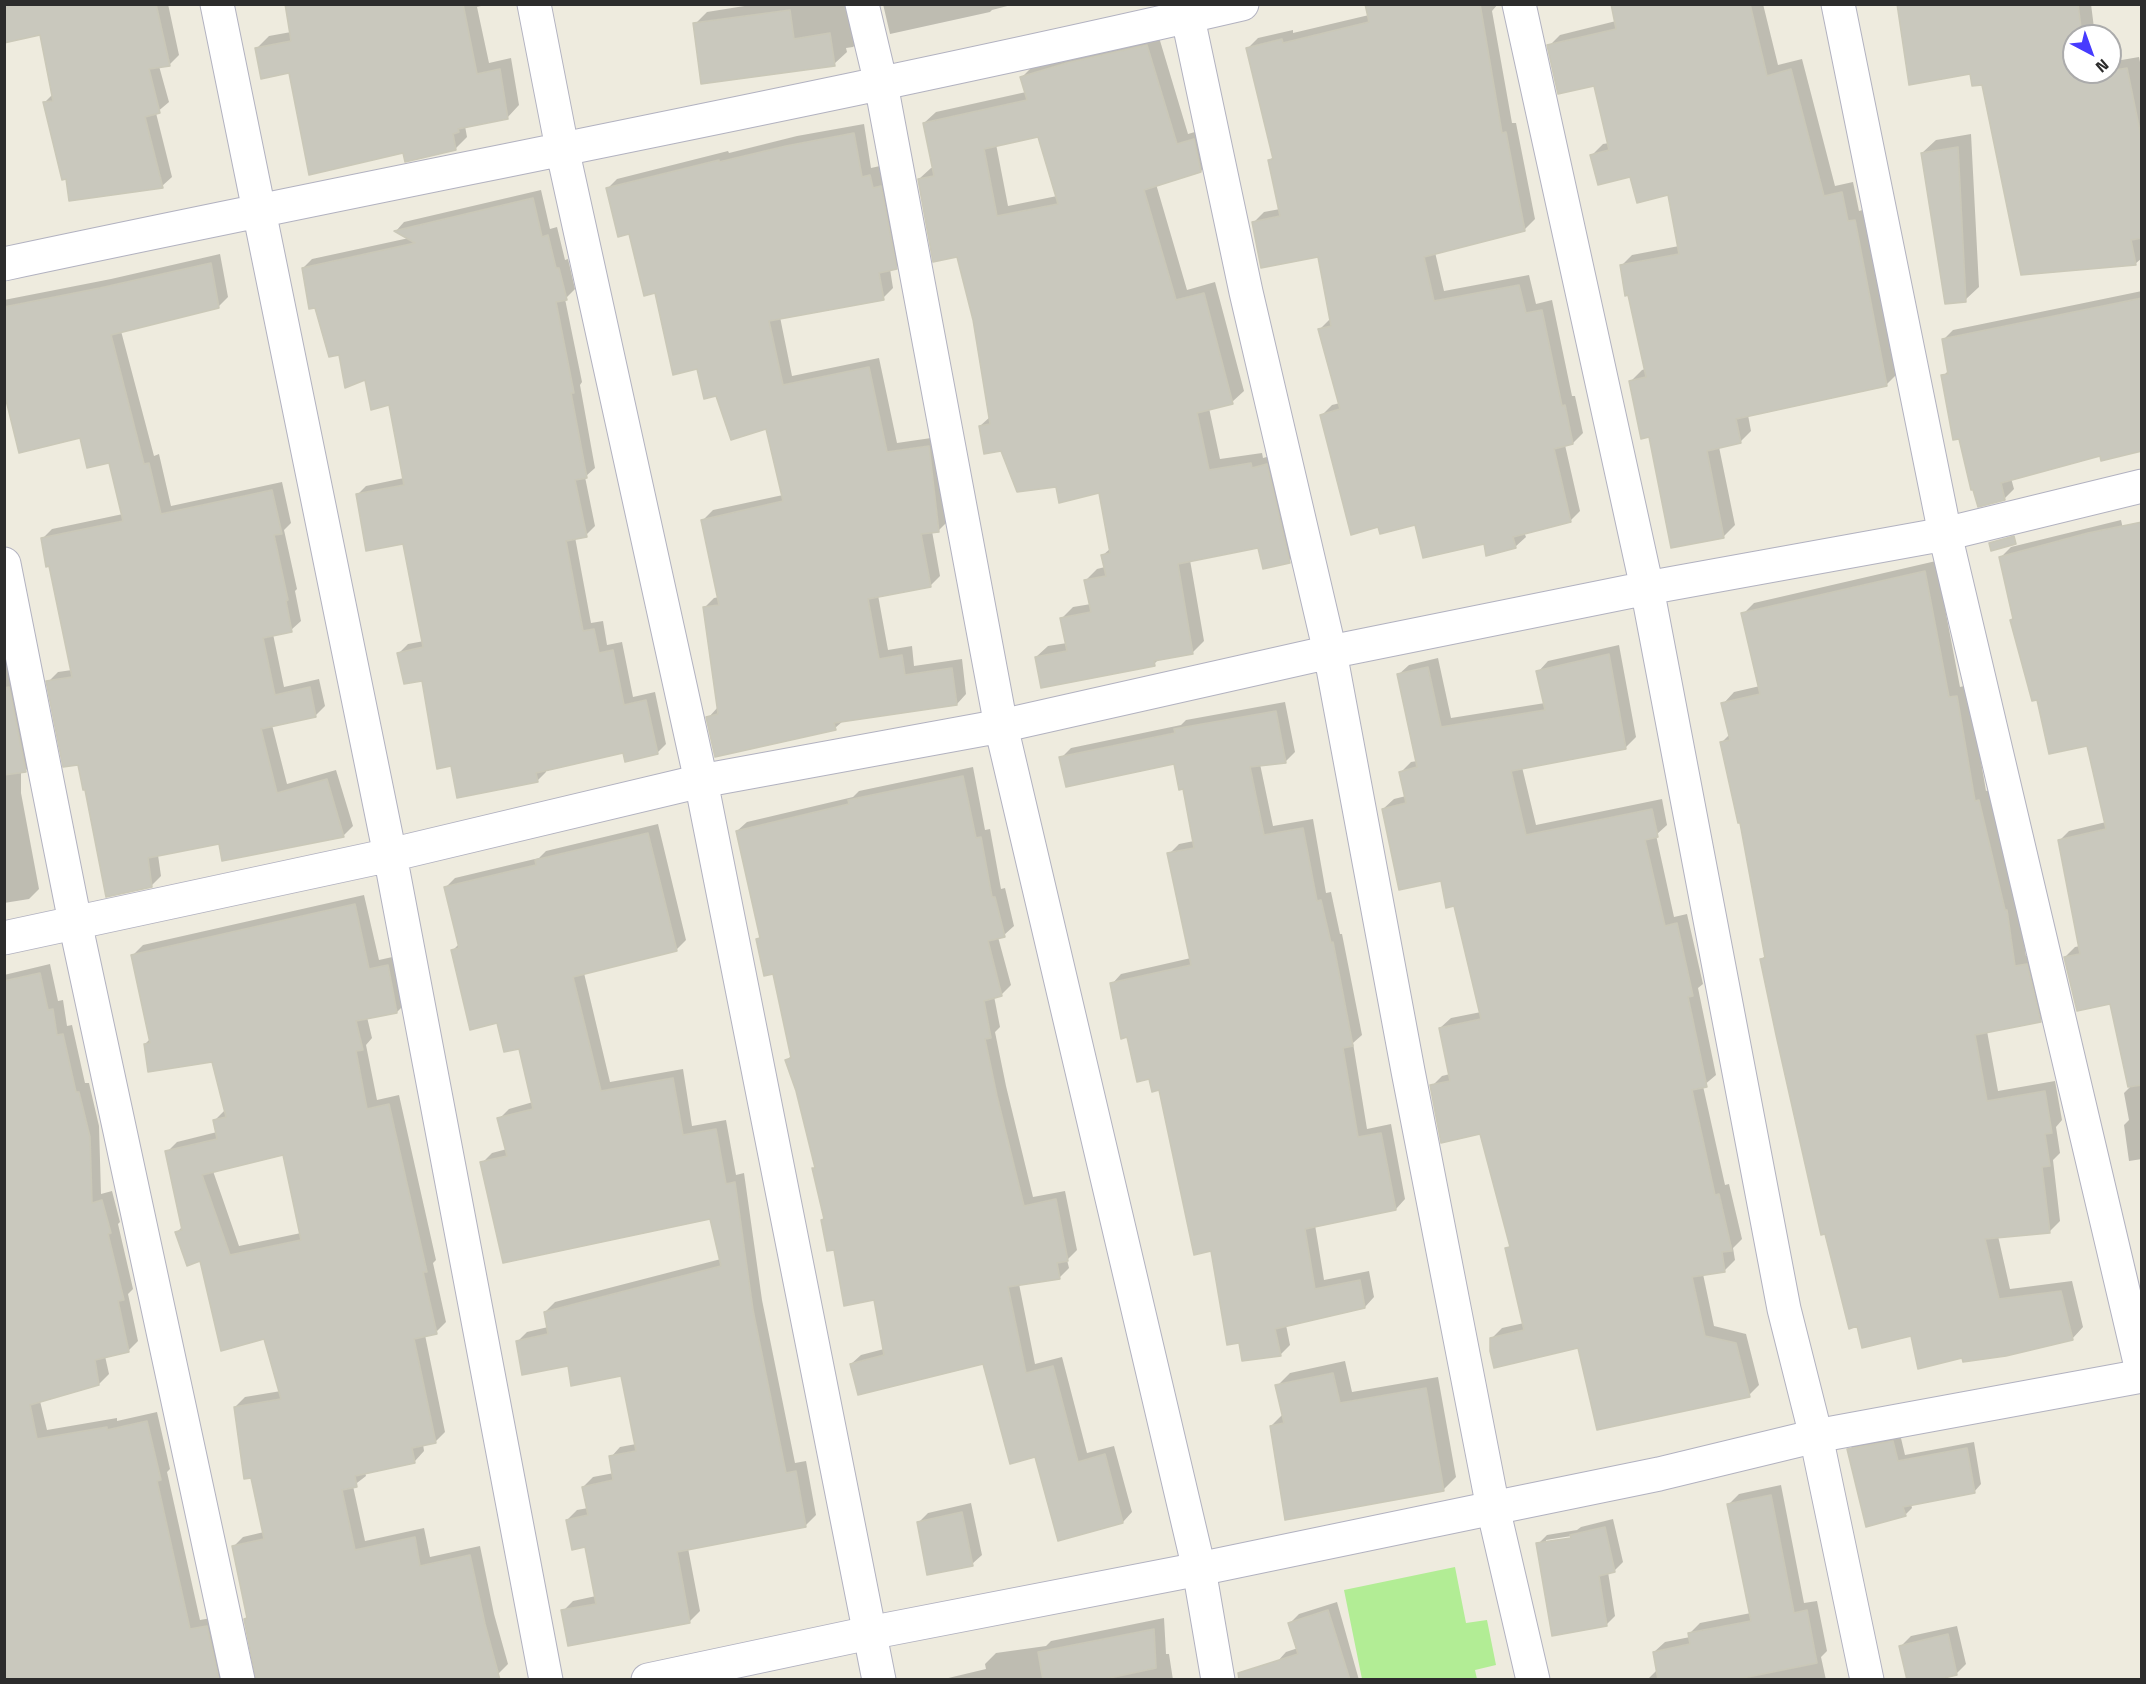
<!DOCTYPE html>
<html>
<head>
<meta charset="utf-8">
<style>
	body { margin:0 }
	#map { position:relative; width:2146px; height:1684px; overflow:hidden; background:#eeebde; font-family:"Titillium Web",sans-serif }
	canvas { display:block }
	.frame { position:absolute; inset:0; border:6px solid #2c2c2c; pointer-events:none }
	.north { position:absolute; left:2062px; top:24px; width:60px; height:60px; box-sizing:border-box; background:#fff; border:2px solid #ababab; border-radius:50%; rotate:139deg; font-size:16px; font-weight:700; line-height:24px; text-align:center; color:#2c2c2c }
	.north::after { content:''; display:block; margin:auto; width:21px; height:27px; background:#473bfe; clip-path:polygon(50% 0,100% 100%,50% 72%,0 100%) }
</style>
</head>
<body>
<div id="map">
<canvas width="2146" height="1684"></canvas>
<div class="frame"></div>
<div class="north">N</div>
</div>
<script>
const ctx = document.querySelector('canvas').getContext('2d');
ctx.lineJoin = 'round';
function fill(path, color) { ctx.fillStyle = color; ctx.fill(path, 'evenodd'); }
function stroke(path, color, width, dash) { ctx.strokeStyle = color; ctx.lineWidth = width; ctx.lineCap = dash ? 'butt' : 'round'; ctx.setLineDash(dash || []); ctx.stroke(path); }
fill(new Path2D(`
	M1455 1567 1466 1623 1487 1620 1496 1665 1475 1670 1477 1679H1362L1344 1590Z`), '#b2ed95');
fill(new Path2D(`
	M4 4H168L179 55 169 65 159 66 169 102 156 113 172 177 162 186 68 177 45 102 53 94 41 33Z
	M287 4H489L477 7 489 63 511 58 519 105 507 118 465 126 467 137 455 149 405 151 257 48 269 36 291 32Z
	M757 4H858L865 35 853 47 846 48 847 52 834 64 695 24 707 12Z
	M883 4H1015L992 10 990 12 890 34Z
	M1369 4H1498L1492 11 1512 123H1516L1535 219 1524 230 1435 252 1444 291 1529 275 1536 304 1552 300 1572 396H1575L1583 433 1573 443 1565 445 1580 511 1570 521 1524 532 1526 537 1515 547 1485 542 1417 523 1321 416 1332 405 1340 403 1320 329 1330 319 1319 256 1254 222 1264 212 1280 209 1270 160 1274 156 1248 48 1258 38 1293 30V33L1369 15Z
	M1613 4H1763L1778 65 1802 59 1835 186 1853 182 1859 211 1866 209 1897 374 1886 385 1748 415 1751 431 1740 442 1719 447 1735 525 1724 536 1650 435 1631 381 1642 370 1645 369 1630 293 1621 266 1632 255 1679 246 1669 193 1592 155 1603 144 1609 143 1595 84 1549 46 1560 35 1616 21Z
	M1898 4H2091L2095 36H2074V72H2110V62L2139 57 2142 72V258L2135 264 1983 83Z
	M1158 34 1188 134 1205 129 1212 160 1201 171 1156 184 1187 290 1215 282 1244 391 1232 402 1209 408 1220 459 1262 453 1263 458 1278 454 1300 550 1289 561 1259 546 1190 560 1204 641 1193 652 1160 658 1154 664 1036 657 1048 646 1067 643 1062 618 1073 607 1091 604 1086 580 1097 569 1105 567 1103 555 1111 548 1100 491 1057 485 1002 449 980 426 991 416 974 320 958 255 919 179 931 168H934L924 123 936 112 1026 92 1022 77 1033 66ZM1039 135 1057 196 1008 206 996 144Z
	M864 124 871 168 880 166 906 258 896 268 890 269 893 288 883 298 780 317 792 376 879 358 897 443 938 437 949 520 939 530 932 531 940 576 930 586 878 595 888 650 912 646 914 666 962 659 966 694 957 704 843 721 835 728 708 718 718 707 704 608 714 598 719 597 703 520 713 510 783 495 767 427 716 394 698 367 657 291 630 232 607 189 617 179 728 151 729 153 797 136Z
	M1971 134 1979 287 1965 300 1922 153 1936 140Z
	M541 190 550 229 557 227 565 260 568 259 575 289 565 299 582 382 580 385 595 468 585 477 595 526 586 535 575 537 591 623 603 621 607 645 622 642 633 697 655 692 666 744 657 753 624 751 546 769V772L537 781 452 764 424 679 399 653 408 644 424 641 404 542 357 495 366 486 404 478 390 404 340 353 303 268 312 259 409 238 396 231 404 222Z
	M220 254 228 297 218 307 121 331 154 456 159 454 171 506 282 482 291 523 284 530 297 589 295 591 301 621 291 630 273 634 284 687 319 679 325 706 315 716 272 725 287 784 336 770 353 826 343 836 220 842 158 855 161 876 151 886 86 788 48 682 58 672 72 670 51 564 43 538 52 529 123 514 110 461 82 437 4 382V300L111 279Z
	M2142 291V450L2101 454 2011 478 2014 489 2004 499 1960 437 1943 376 1949 370 1943 340 1953 330Z
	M2121 520 2134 577 2142 574V1159L2129 1161 2124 1125 2129 1120 2124 1093 2130 1087 2111 1003 2065 957 2075 947 2080 946 2059 841 2069 831 2106 822 2088 744 2038 698 2011 621 2014 618 2001 557 2011 547Z
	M1936 561 1960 687 1968 685 1986 791 1990 790 2018 900 2026 956 2038 953 2051 1010 2040 1021 1987 1031 1998 1091 2055 1081 2062 1120 2056 1127 2060 1153 2053 1160 2060 1221 2049 1232 1998 1236 2010 1289 2072 1281 2083 1327 2072 1339 1963 1357 1912 1334 1762 959 1766 955 1742 821 1721 743 1730 734 1723 704 1734 692 1760 686 1743 614 1754 603Z
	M1619 645 1636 737 1626 747 1522 767 1536 825 1662 799 1667 825 1656 835 1674 917 1687 914 1703 984 1698 988 1716 1075 1703 1086 1725 1185 1729 1184 1742 1239 1733 1248 1735 1260 1725 1270 1703 1274 1714 1326 1746 1334 1759 1385 1749 1395 1580 1346 1492 1338 1502 1328 1524 1323 1507 1248 1511 1245 1481 1132 1432 1086 1442 1076 1450 1074 1440 1028 1451 1018 1481 1012 1455 905 1443 879 1383 809 1394 799 1406 796 1400 773 1411 762 1417 761 1398 675 1409 665 1438 658 1451 718 1545 703 1538 672 1548 661Z
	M4 648 35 761 25 771H21V793L39 889 29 899 4 903Z
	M1285 702 1295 752 1285 762 1260 764 1273 826 1313 819 1326 893 1331 892 1340 934H1342L1362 1035 1353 1043 1367 1129 1391 1124 1405 1199 1396 1209 1315 1225 1324 1280 1369 1271 1374 1297 1365 1307 1286 1325 1290 1345 1281 1354 1243 1359 1240 1342 1212 1249 1160 1088 1150 1078 1128 1035 1112 984 1121 974 1191 958 1169 854 1179 844 1194 841 1184 788 1176 762 1061 758 1071 748 1181 725 1186 720Z
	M973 767 985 830 990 829 1001 889 1005 888 1014 926 1004 935 998 937 1011 985 1002 994 994 996 1000 1027 995 1032 1006 1086 1033 1197 1065 1191 1077 1250 1067 1260 1069 1268 1059 1278 1019 1284 1035 1364 1062 1357 1087 1453 1114 1446 1132 1512 1123 1522 1036 1455 984 1362 851 1364 861 1355 884 1349 875 1298 835 1248 825 1218 814 1169 816 1166 797 1091 787 1060 792 1055 774 972 758 940 761 936 737 831 747 822 853 797 859 791Z
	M658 824 686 940 676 950 584 973 610 1082 683 1069 692 1126 726 1120 736 1175 744 1173 762 1300 795 1463 806 1461 816 1515 806 1525 688 1548 700 1611 690 1621 570 1644 563 1611 573 1601 596 1596 586 1545 567 1520 577 1510 588 1508 583 1487 593 1477 614 1473 611 1457 620 1447 636 1444 622 1375 569 1364 517 1342 527 1332 548 1327 545 1312 555 1302 721 1259 711 1218 482 1163 492 1153 507 1149 499 1119 509 1109 533 1102 520 1047 498 1021 453 950 459 944 445 888 455 878 539 858 546 851Z
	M364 895 379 960 397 956 407 1002 397 1012 367 1017 372 1038 366 1045 377 1100 399 1095 436 1260 433 1263 446 1322 436 1332 425 1335 445 1432 435 1442 423 1444 424 1451 415 1461 365 1472 366 1476 353 1486 365 1541 424 1528 430 1557 480 1546 494 1614 508 1664 498 1674 249 1617 233 1547 243 1537 264 1532 235 1407 245 1397 281 1391 265 1337 177 1232 183 1226 167 1152 177 1142 217 1132 214 1121 225 1110 213 1060 145 1044 150 1039 133 955 143 945ZM284 1154 301 1233 239 1246 213 1171Z
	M50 964 58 1001 63 1000 67 1026 72 1025 85 1083H89L99 1126 101 1194 112 1191 120 1222 118 1224 133 1289 128 1294 138 1341 128 1351 105 1356 109 1374 99 1384 40 1401 47 1430 117 1418V1421L157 1412 170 1469 167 1472 200 1620 217 1617 232 1680H5L4 975Z
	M1345 1361 1352 1392 1438 1377 1456 1477 1443 1490 1271 1426 1283 1414 1277 1386 1290 1373Z
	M1900 1434 1905 1455 1974 1442 1981 1484 1974 1492 1911 1504 1912 1508 1905 1515 1849 1450 1856 1443Z
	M1781 1485 1804 1603 1817 1601 1827 1651 1821 1657 1826 1680H1647L1658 1669 1654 1652 1665 1642 1690 1637V1633L1700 1623 1751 1613 1729 1504 1739 1494Z
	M971 1503 982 1555 972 1564 918 1523 928 1513Z
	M1613 1519 1623 1562 1614 1571 1608 1572 1615 1616 1606 1625 1538 1544 1547 1535 1577 1530 1581 1527ZM1578 1535V1538L1546 1543V1540Z
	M1337 1602 1359 1680H1282L1277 1662 1286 1652 1298 1648 1290 1623 1299 1614Z
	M1164 1618 1166 1654H1169L1173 1680H940L986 1669 985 1664 996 1653 1046 1646 1051 1641Z
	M1957 1626 1966 1664 1956 1674 1901 1646 1911 1636Z`), '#0003');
const building = new Path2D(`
	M4 4H156L170 66 149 69 160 113 145 117 163 188 69 201 66 179 62 180 43 102 53 101 40 35 4 43Z
	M285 4H463L477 74 500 69 508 119 458 129 459 132 453 134 456 150 405 162 403 153 309 175 289 73 261 79 255 48 291 41Z
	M1365 4H1480L1502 133 1506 132 1525 231 1424 257 1434 301 1519 285 1526 313 1542 310 1562 406 1565 405 1573 444 1554 449 1571 522 1513 537 1516 548 1486 556 1484 544 1423 558 1415 525 1380 534 1378 527 1351 535 1320 415 1340 409 1318 329 1331 326 1318 257 1261 268 1252 222 1280 216 1268 160 1273 159 1246 48 1282 39 1283 43 1369 22Z
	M1611 4H1750L1767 76 1791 69 1824 196 1842 192 1848 221 1855 220 1887 386 1736 419 1741 443 1707 451 1724 538 1671 548 1649 437 1641 439 1629 381 1646 377 1628 295 1625 296 1620 265 1679 254 1668 195 1637 203 1630 177 1598 185 1590 155 1609 150 1594 86 1558 94 1547 45 1616 29Z
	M1897 4H2078L2082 36H2074V72H2087V75L2127 68 2142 141V238L2131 240 2136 265 2021 275 1982 85 1972 86 1970 74 1909 85Z
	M790 10 794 39 830 33 835 66 701 84 693 23Z
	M1147 45 1177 144 1194 139 1201 172 1144 190 1176 300 1204 293 1233 404 1197 413 1209 470 1251 463 1252 468 1267 464 1290 563 1263 569 1258 548 1178 564 1193 654 1154 661 1155 666 1041 688 1035 657 1067 651 1060 618 1091 612 1084 580 1106 576 1101 555 1110 553 1099 493 1059 503 1056 487 1017 492 1001 451 984 454 979 426 990 424 973 320 957 257 933 262 918 179 934 176 923 123 1027 100 1020 77 1067 63ZM1038 137 1058 204 997 216 984 149Z
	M854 133 862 177 870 175 873 188 881 186 897 269 879 273 884 300 769 321 783 385 869 367 887 452 929 446 939 532 921 534 931 587 868 599 879 659 902 655 905 675 952 668 957 705 834 723 836 730 715 757 706 717 718 714 703 607 719 605 701 520 783 501 766 429 731 440 716 396 704 399 697 369 673 375 655 293 644 296 629 234 618 237 606 188 719 160V162L786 146Z
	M1958 147 1966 302 1945 304 1921 153Z
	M533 198 542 237 548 235 556 268H559L567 300 556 302 574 393H571L587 478 575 480 587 537 566 541 583 631 594 629 599 653 613 650 624 705 646 700 658 754 625 762 623 753 536 773 538 782 457 798 451 766 437 769 422 681 404 684 397 653 423 647 403 544 366 551 356 494 404 485 389 405 371 410 365 380 345 388 339 355 329 357 315 308 309 309 302 268 415 243 394 231Z
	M211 263 219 308 111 335 144 464 149 463 161 514 272 490 282 534 274 535 288 600 286 601 292 632 263 638 275 695 310 687 316 717 261 729 277 793 327 779 344 837 222 861 219 844 148 858 152 887 106 897 85 790H83L78 765 63 767 46 681 72 677 49 566 46 567 41 538 123 521 109 463 87 468 80 438 19 453 4 392V307L100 288Z
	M2142 298V451L2101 461 2100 456 2001 483 2005 500 1978 507 1973 490H1971L1959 439 1953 440 1941 375 1948 374 1942 339Z
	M2142 522V1085L2128 1087 2110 1004 2077 1011 2064 957 2080 954 2058 840 2106 829 2087 746 2049 754 2037 700 2032 701 2010 620 2013 619 1999 557 2088 533Z
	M2014 536 2016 544 1991 551 1989 543Z
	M1925 571 1949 697 1957 696 1975 801 1979 800 2005 910H2007L2015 966 2027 964 2041 1022 1975 1035 1987 1101 2045 1091 2052 1133 2045 1134 2050 1166 2042 1167 2050 1233 1985 1239 1999 1299 2061 1291 2073 1340 2006 1356 1963 1362 1962 1358 1918 1369 1911 1336 1862 1348 1857 1326 1849 1329 1825 1234 1821 1235 1776 1035 1760 959 1765 958 1740 823H1738L1720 742 1730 740 1721 703 1760 694 1741 613Z
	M1609 654 1626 749 1511 771 1526 835 1652 809 1658 837 1645 840 1665 926 1677 923 1693 996 1688 997 1707 1087 1692 1090 1715 1195 1719 1194 1732 1251 1722 1252 1725 1272 1692 1277 1705 1336 1736 1343 1750 1397 1597 1430 1578 1348 1494 1368 1490 1351V1338L1524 1330 1505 1248 1510 1247 1480 1134 1441 1143 1430 1085 1450 1081 1439 1028 1481 1019 1454 906 1446 908 1441 881 1399 890 1382 809 1406 803 1399 772 1417 767 1397 674 1428 667 1441 727 1545 710 1536 671Z
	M9 687 26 772 4 775V688Z
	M1276 711 1286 763 1250 767 1264 835 1303 828 1317 901 1321 900 1331 943 1333 942 1353 1046 1343 1048 1358 1137 1381 1133 1396 1210 1305 1229 1315 1289 1360 1280 1365 1308 1275 1329 1281 1356 1242 1361 1239 1343 1227 1345 1211 1251 1194 1255 1159 1090 1152 1092 1149 1079 1137 1082 1127 1037 1121 1039 1110 983 1191 965 1167 853 1194 848 1183 789 1179 790 1174 764 1066 787 1059 757 1175 733 1174 729Z
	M963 776 976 838 981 837 992 897H995L1005 937 988 941 1002 996 984 1001 991 1038 985 1039 997 1096 1024 1206 1056 1199 1068 1261 1057 1263 1060 1279 1008 1287 1026 1373 1053 1366 1078 1462 1105 1454 1123 1523 1058 1541 1035 1457 1010 1464 983 1364 858 1395 850 1364 884 1355 874 1300 844 1306 834 1250 827 1251 821 1220 824 1219 812 1168H815L796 1091 785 1060 791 1058 773 974 764 976 756 939 760 938 736 831 849 804 848 800Z
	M648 833 677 951 573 977 601 1091 673 1078 683 1135 716 1129 726 1184 735 1182 753 1310 786 1473 796 1471 806 1527 677 1552 690 1623 568 1646 561 1610 596 1604 585 1547 572 1550 566 1520 588 1515 582 1487 613 1480 609 1456 636 1451 621 1376 571 1386 568 1366 522 1375 516 1341 548 1334 544 1312 721 1266 710 1219 503 1263 480 1162 507 1156 497 1118 533 1109 519 1049 504 1052 497 1023 470 1030 451 950 459 948 444 887 536 865 535 860Z
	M355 904 369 969 388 965 397 1013 356 1021 363 1050 356 1051 367 1109 389 1104 427 1272H423L437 1334 414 1339 436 1443 412 1448 415 1463 355 1476 357 1487 342 1490 355 1550 415 1537 420 1566 470 1555 485 1624 500 1680H256L244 1619 247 1618 232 1546 264 1539 251 1478 244 1479 234 1407 281 1399 264 1339 221 1351 200 1261 187 1266 175 1232 182 1230 165 1151 217 1139 213 1120 226 1117 212 1062 148 1072 144 1044 150 1043 131 955ZM283 1155 301 1240 230 1255 202 1175Z
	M40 973 48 1010 53 1009 57 1035 63 1034 76 1092H79L90 1137 92 1203 102 1200 111 1233 108 1234 124 1300 118 1301 129 1352 95 1360 99 1385 30 1405 37 1439 107 1427V1430L147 1421 161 1480 157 1481 190 1629 207 1626 219 1680H4V981Z
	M1333 1373 1340 1403 1426 1388 1444 1491 1285 1520 1270 1426 1284 1423 1275 1385Z
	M1893 1441 1898 1461 1967 1448 1975 1493 1903 1507 1906 1516 1866 1527 1847 1449Z
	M1771 1495 1794 1613 1807 1610 1817 1663 1733 1680H1658L1653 1652 1690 1644 1688 1633 1751 1621 1727 1504Z
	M962 1512 973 1566 927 1575 917 1522Z
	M1605 1527 1615 1572 1599 1576 1607 1626 1552 1636 1536 1543 1571 1538 1570 1535Z
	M1328 1610 1350 1680H1239L1238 1673 1298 1654 1288 1623Z
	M1154 1629 1156 1668 1100 1680H1043L1038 1652Z
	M1948 1634 1957 1675 1936 1680H1907L1899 1646Z`);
fill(building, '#c9c8bd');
stroke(building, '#cac8b8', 1.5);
const minor = new Path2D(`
	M217 4 390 855 546 1680
	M534 4 562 148 701 781 879 1680
	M862 4 881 84 1001 726 1199 1569 1218 1680
	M1185 4 1246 292 1330 652 1408 1071 1493 1508 1533 1680
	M1519 4 1647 588 1784 1309 1816 1436 1867 1680
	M1838 4 1945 534 2142 1371
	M4 264C417 176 831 99 1242 4
	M4 564 75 922 238 1680
	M4 938 390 855 701 781 1001 726 1330 652 1647 588 1945 534 2142 486`);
const tertiary = new Path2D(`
	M648 1680 869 1633 1199 1569 1493 1508 1659 1474 1816 1436 2142 1376`);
stroke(minor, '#b2b2c0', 35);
stroke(tertiary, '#b2b2c0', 35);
stroke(minor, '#fff', 33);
stroke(tertiary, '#fff', 33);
</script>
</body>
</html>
